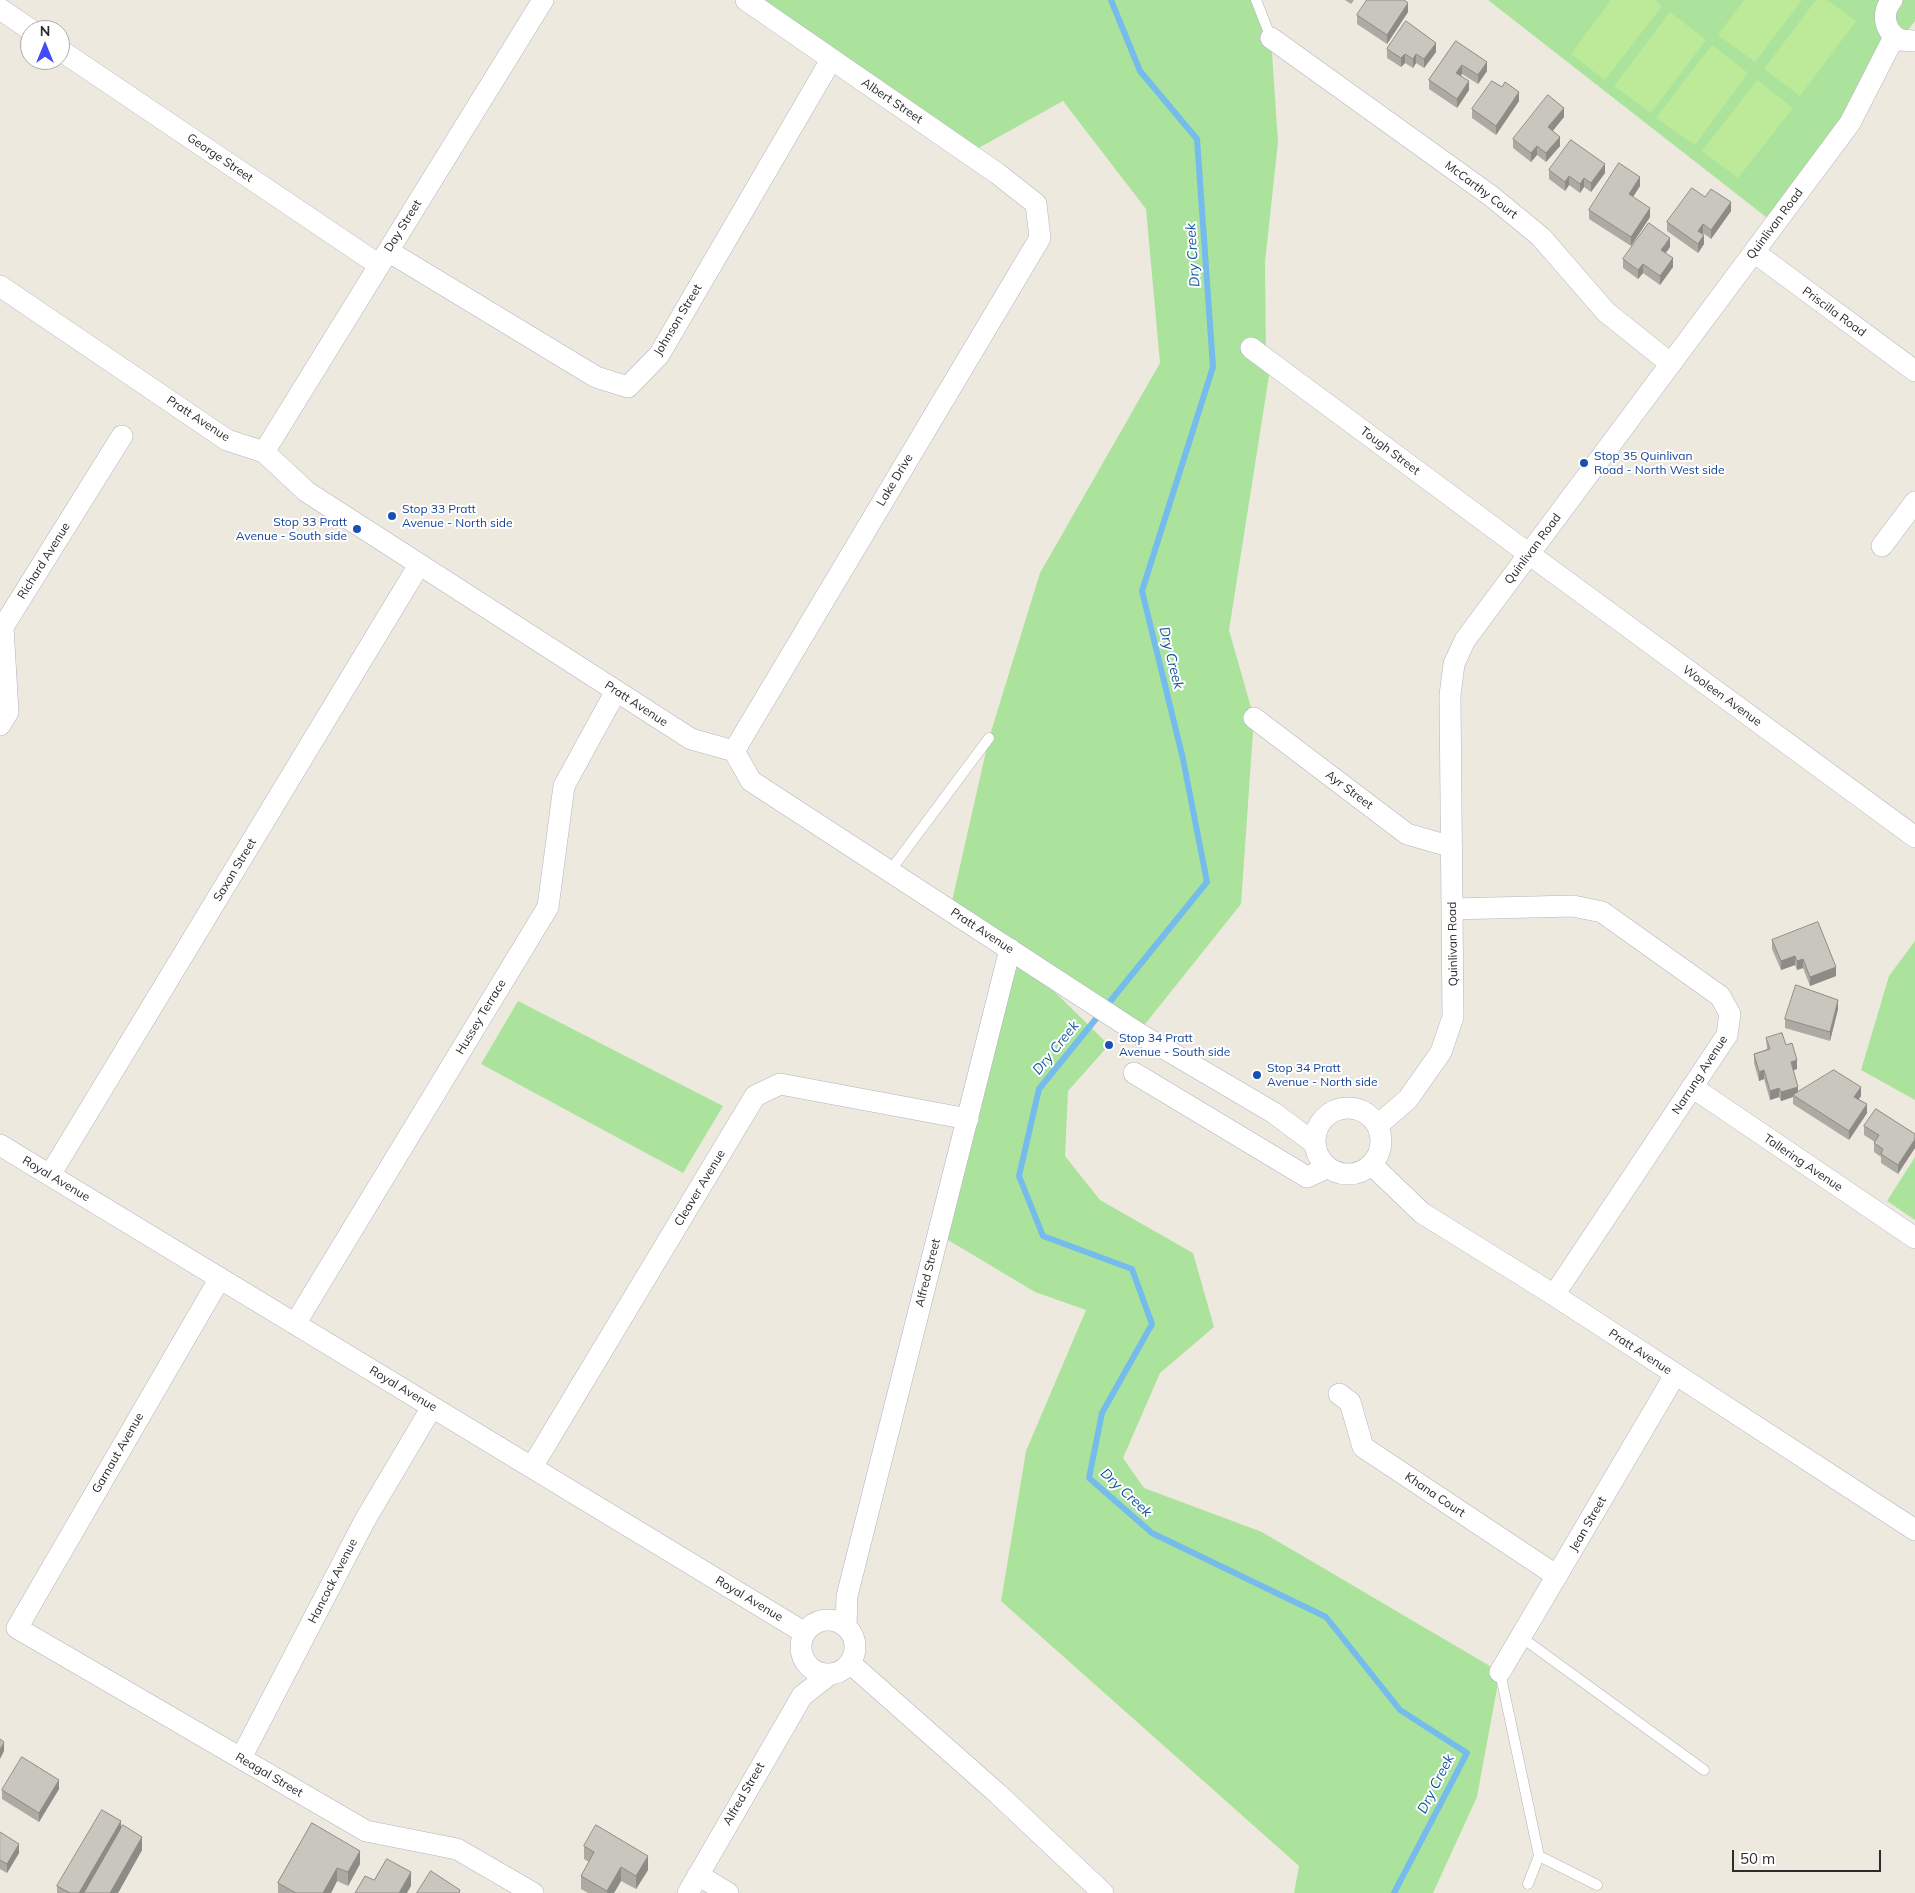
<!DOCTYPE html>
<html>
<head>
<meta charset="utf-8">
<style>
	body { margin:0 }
	#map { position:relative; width:1915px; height:1893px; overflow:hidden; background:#eee9df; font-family:Mulish,sans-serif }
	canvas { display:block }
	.north { position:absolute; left:20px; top:20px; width:50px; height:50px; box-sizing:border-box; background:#fff; border:1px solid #ababab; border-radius:50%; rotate:0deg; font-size:14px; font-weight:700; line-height:20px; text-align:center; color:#2c2c2c }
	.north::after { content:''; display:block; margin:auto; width:18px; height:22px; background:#434af7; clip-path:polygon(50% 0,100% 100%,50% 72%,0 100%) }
	.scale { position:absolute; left:1732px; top:1850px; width:149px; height:22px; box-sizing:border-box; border:2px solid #2c2c2c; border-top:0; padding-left:6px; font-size:15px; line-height:18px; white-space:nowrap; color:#2c2c2c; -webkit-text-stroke:4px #fff; paint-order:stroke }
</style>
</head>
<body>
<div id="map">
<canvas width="1915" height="1893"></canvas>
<div class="north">N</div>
<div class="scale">50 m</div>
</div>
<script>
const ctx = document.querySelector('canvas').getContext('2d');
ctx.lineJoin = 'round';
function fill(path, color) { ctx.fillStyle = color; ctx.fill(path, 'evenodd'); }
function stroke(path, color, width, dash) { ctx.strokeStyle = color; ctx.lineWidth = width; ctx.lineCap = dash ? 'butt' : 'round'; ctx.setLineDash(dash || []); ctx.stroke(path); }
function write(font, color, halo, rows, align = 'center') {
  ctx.font = font + ' Mulish,sans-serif'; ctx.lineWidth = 4; ctx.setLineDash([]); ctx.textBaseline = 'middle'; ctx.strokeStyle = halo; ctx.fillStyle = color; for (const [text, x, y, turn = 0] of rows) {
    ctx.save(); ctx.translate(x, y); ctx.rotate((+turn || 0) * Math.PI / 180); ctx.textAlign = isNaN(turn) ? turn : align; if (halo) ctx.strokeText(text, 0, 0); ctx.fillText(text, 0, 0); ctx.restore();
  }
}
fill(new Path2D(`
	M748 0H1257L1271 38 1278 142 1265 262 1266 359 1271 363 1229 630 1254 718 1241 904 1138 1033 1014 952 1109 1045 1068 1091 1065 1156 1100 1200 1193 1253 1214 1327 1160 1373 1123 1458 1144 1488 1262 1532 1500 1672 1477 1797 1433 1893H1294L1299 1866 1001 1601 1026 1451 1086 1310 1035 1292 938 1234 1010 950 950 910 989 738 1040 573 1160 363 1146 209 1063 101 968 154Z
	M1488 0H1915V21L1900 40 1775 224Z
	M1915 941V1100L1861 1070 1889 976Z
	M518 1001 723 1106 683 1173 481 1064Z
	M1915 1157V1220L1887 1201Z`), '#abe39d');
fill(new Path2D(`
	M1611 0H1655L1662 6 1605 80 1571 54Z
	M1744 0H1802L1755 62 1718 35Z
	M1816 0H1827L1856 21 1800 96 1764 69Z
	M1670 12 1706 40 1651 113 1614 86Z
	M1712 45 1748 73 1695 145 1656 118Z
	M1757 80 1793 108 1738 178 1702 151Z`), '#bcea99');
stroke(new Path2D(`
	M1111 0 1140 71 1197 139 1213 367 1142 591 1183 759 1207 882 1039 1089 1019 1176 1043 1236 1132 1269 1152 1324 1102 1413 1089 1478 1152 1533 1326 1617 1400 1710 1467 1753 1394 1893`), '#75bced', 6);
const service = new Path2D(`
	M1256 0 1271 38
	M890 871 989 738
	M1521 1637 1704 1770
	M1500 1672 1539 1856 1597 1885
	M1528 1884 1539 1856`);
const minor = new Path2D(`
	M1892 0C1881 13 1884 31 1900 40L1915 41
	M0 9 31 30
	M1271 38 1491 196 1541 237 1606 312 1671 364
	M60 50 379 265
	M388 251 596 377 628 387 659 355 831 60
	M1754 252 1915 371
	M0 286 227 440 264 452 307 492 691 739 734 751 751 781 1138 1033 1274 1113 1314 1143
	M1251 348 1529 554 1915 837
	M264 452 543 0
	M1882 546 1915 502
	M1254 718 1407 834 1452 847
	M0 725 8 712 3 627 122 436
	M734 751 1040 238 1036 204 998 174 746 0
	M1452 909 1573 906 1602 912 1720 996 1730 1014 1727 1035 1554 1295
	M1134 1073 1307 1177 1327 1168
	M1692 1087 1915 1238
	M1315 1141a33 33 0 1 1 66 0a33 33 0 1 1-66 0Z
	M1378 1125 1408 1099 1441 1052 1453 1017 1450 695 1454 664 1465 640 1850 123 1894 37
	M0 1145 805 1633
	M1372 1165 1422 1213 1554 1295 1915 1530
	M50 1175 419 565
	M220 1278 17 1628 366 1831 457 1849 533 1893
	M295 1324 548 907 564 786 616 691
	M1339 1394 1350 1402 1363 1447 1557 1576
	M532 1467 755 1096 780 1084 968 1119
	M801 1647a27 27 0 1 1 54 0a27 27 0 1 1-54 0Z
	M846 1626 847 1596 1010 949
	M850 1663 998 1794 1103 1893
	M1500 1672 1675 1375
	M241 1758 365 1520 432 1407
	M698 1875 728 1893
	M688 1893 802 1696 830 1674`);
stroke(service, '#b2b3bf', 11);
stroke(minor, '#b2b3bf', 22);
stroke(service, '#fff', 10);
stroke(minor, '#fff', 21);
fill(new Path2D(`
	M1345 0H1354L1351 4Z
	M1408 12 1387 44 1357 24V15Z
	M1456 41 1487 71 1478 84 1462 74 1461 76 1469 90 1457 108 1429 89V80Z
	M1387 49 1436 52 1424 68 1416 63 1413 68 1405 63 1401 67 1387 58Z
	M1519 101 1496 135 1472 118V109Z
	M1564 117 1553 131 1560 146 1546 162 1537 155 1531 162 1513 148V139Z
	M1549 170 1605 173 1591 192 1584 187 1580 193 1569 185 1565 191 1549 179Z
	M1640 186 1633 197 1650 217 1631 246 1589 219V210Z
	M1705 197 1731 211 1711 239 1703 233 1702 234 1704 244 1698 253 1667 231V222Z
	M1670 247 1666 253 1673 267 1660 285 1643 273 1638 279 1623 268V259Z
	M1772 940 1836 976 1810 986 1803 968 1797 970 1795 965 1781 970 1772 949Z
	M1838 1009 1830 1041 1785 1028V1019Z
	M1766 1038 1786 1045 1797 1069 1793 1070 1798 1092 1861 1096 1858 1099 1867 1113 1849 1140 1793 1104V1097L1781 1101 1779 1097 1770 1100 1764 1079 1759 1081 1754 1063V1054L1767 1049Z
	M1864 1126 1915 1134 1898 1174 1881 1163V1157L1874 1152V1143L1875 1142 1864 1135Z
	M59 1789 39 1822 2 1799V1790Z
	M312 1823 360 1864 348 1886 337 1881 331 1893H278V1883Z
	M121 1828 142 1850 118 1893H57V1886Z
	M0 1832 19 1853 7 1873 0 1869Z
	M584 1846 648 1870 636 1889 621 1881 614 1893H588L581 1889V1876L589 1862 584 1859Z`), '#adaaa3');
fill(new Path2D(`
	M1408 3V12L1387 44V35Z
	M1436 43V52L1424 68V59Z
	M1405 54V63L1401 67V58Z
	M1416 54V63L1413 68V59Z
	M1487 62V71L1478 84V75Z
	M1462 65V74L1456 82V73Z
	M1469 81V90L1457 108V99Z
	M1519 92V101L1496 135V126Z
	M1564 108V117L1548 136V127Z
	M1560 137V146L1546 162V153Z
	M1537 146V155L1531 162V153Z
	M1605 164V173L1591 192V183Z
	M1569 176V185L1565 191V182Z
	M1640 177V186L1629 203V194Z
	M1584 178V187L1580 193V184Z
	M1731 202V211L1711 239V230Z
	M1650 208V217L1631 246V237Z
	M1703 224V233L1698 240V231Z
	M1704 235V244L1698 253V244Z
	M1670 238V247L1661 259V250Z
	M1673 258V267L1660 285V276Z
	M1643 264V273L1638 279V270Z
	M1795 956V965L1781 970V961Z
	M1803 959V968L1797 970V961Z
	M1836 967V976L1810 986V977Z
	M1838 1000V1009L1830 1041V1032Z
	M1797 1060V1069L1791 1071V1062Z
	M1764 1070V1079L1759 1081V1072Z
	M1798 1087V1096L1793 1095V1097L1781 1101V1092Z
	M1861 1087V1096L1854 1106V1097Z
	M1779 1088V1097L1770 1100V1091Z
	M1867 1104V1113L1849 1140V1131Z
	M1915 1139V1148L1898 1174V1165Z
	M4 1742V1751L0 1759V1750Z
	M59 1780V1789L39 1822V1813Z
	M121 1821V1835L87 1893H79Z
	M142 1837V1850L118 1893H110Z
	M19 1844V1853L7 1873V1864Z
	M360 1851V1864L348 1886V1872Z
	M648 1856V1870L636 1889V1876Z
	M621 1867V1881L614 1893H607V1891Z
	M337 1868V1881L331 1893H323Z
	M411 1872V1886L407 1893H399Z`), '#8d8b85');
const building = new Path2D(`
	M1367 0H1404L1408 3 1387 35 1357 15Z
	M1406 21 1436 43 1424 59 1416 54 1413 59 1405 54 1401 58 1387 49Z
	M1456 41 1487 62 1478 75 1462 65 1456 73 1469 81 1457 99 1429 80Z
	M1492 81 1502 87 1505 82 1519 92 1496 126 1472 109Z
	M1548 95 1564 108 1548 127 1560 137 1546 153 1537 146 1531 153 1513 139Z
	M1571 140 1605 164 1591 183 1584 178 1580 184 1569 176 1565 182 1549 170Z
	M1619 163 1640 177 1629 194 1650 208 1631 237 1589 210Z
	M1692 188 1705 197 1711 189 1731 202 1711 230 1703 224 1698 231 1704 235 1698 244 1667 222Z
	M1649 223 1670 238 1661 250 1673 258 1660 276 1643 264 1638 270 1623 259Z
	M1818 922 1836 967 1810 977 1803 959 1797 961 1795 956 1781 961 1772 940Z
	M1796 985 1838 1000 1830 1032 1785 1019Z
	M1782 1033 1786 1045 1792 1043 1797 1060 1791 1062 1798 1087 1781 1092 1779 1088 1770 1091 1764 1070 1759 1072 1754 1054 1770 1049 1766 1038Z
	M1834 1070 1861 1087 1854 1097 1867 1104 1849 1131 1793 1095Z
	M1876 1109 1915 1134V1139L1898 1165 1881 1154 1883 1149 1874 1143 1879 1135 1864 1126Z
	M0 1739 4 1742 0 1750Z
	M22 1757 59 1780 39 1813 2 1790Z
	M102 1810 121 1821 79 1893H70L57 1886Z
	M312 1823 360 1851 348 1872 337 1868 323 1893H296L278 1883Z
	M123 1825 142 1837 110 1893H84Z
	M596 1825 648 1856 636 1876 621 1867 607 1891 581 1876 594 1852 584 1846Z
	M0 1832 19 1844 7 1864 0 1860Z
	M387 1859 411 1872 399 1893H355L365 1876 374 1880Z
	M431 1871 460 1890 459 1893H417Z`);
fill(building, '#c9c6be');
stroke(building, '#8d8b85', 1);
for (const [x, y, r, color] of [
	[1584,463,5,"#1a4fb4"],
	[392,516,5,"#1a4fb4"],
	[357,529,5,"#1a4fb4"],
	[1109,1045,5,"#1a4fb4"],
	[1257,1075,5,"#1a4fb4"]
]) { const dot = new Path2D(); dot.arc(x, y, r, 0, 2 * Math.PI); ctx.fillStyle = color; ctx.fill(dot); stroke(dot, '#fff', 2); }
write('12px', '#2c2c2c', '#fff', [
	["Albert Street",892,101,34],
	["George Street",220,158,34],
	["McCarthy Court",1481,190,37],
	["Quinlivan Road",1775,224,-53],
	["Day Street",403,226,-58],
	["Priscilla Road",1834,312,36],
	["Johnson Street",678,320,-59],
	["Pratt Avenue",198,419,33],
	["Tough Street",1390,451,37],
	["Lake Drive",895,480,-59],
	["Quinlivan Road",1533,549,-53],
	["Richard Avenue",44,561,-58],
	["Wooleen Avenue",1722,696,36],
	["Pratt Avenue",636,704,33],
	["Ayr Street",1349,790,37],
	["Saxon Street",235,870,-59],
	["Pratt Avenue",982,931,33],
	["Quinlivan Road",1453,944,-91],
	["Hussey Terrace",481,1017,-59],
	["Narrung Avenue",1700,1075,-57],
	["Tallering Avenue",1803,1163,34],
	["Royal Avenue",56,1179,31],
	["Cleaver Avenue",700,1188,-59],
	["Alfred Street",928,1273,-76],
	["Pratt Avenue",1640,1352,33],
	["Royal Avenue",403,1389,31],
	["Garnaut Avenue",118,1453,-60],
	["Khana Court",1435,1495,34],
	["Jean Street",1588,1524,-60],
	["Hancock Avenue",333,1581,-63],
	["Royal Avenue",749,1599,31],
	["Reagal Street",269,1775,30],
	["Alfred Street",744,1794,-60]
]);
write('12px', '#164399', '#fff', [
	["Stop 35 Quinlivan",1594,456],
	["Road - North West side",1594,470],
	["Stop 33 Pratt",402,509],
	["Avenue - North side",402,523],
	["Stop 33 Pratt",347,522,"right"],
	["Avenue - South side",347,536,"right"],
	["Stop 34 Pratt",1119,1038],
	["Avenue - South side",1119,1052],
	["Stop 34 Pratt",1267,1068],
	["Avenue - North side",1267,1082]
], 'left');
write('italic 14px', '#10589d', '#fff', [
	["Dry Creek",1193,255,-94],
	["Dry Creek",1171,658,76],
	["Dry Creek",1056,1048,-51],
	["Dry Creek",1126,1493,43],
	["Dry Creek",1436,1784,-63]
]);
</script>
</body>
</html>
